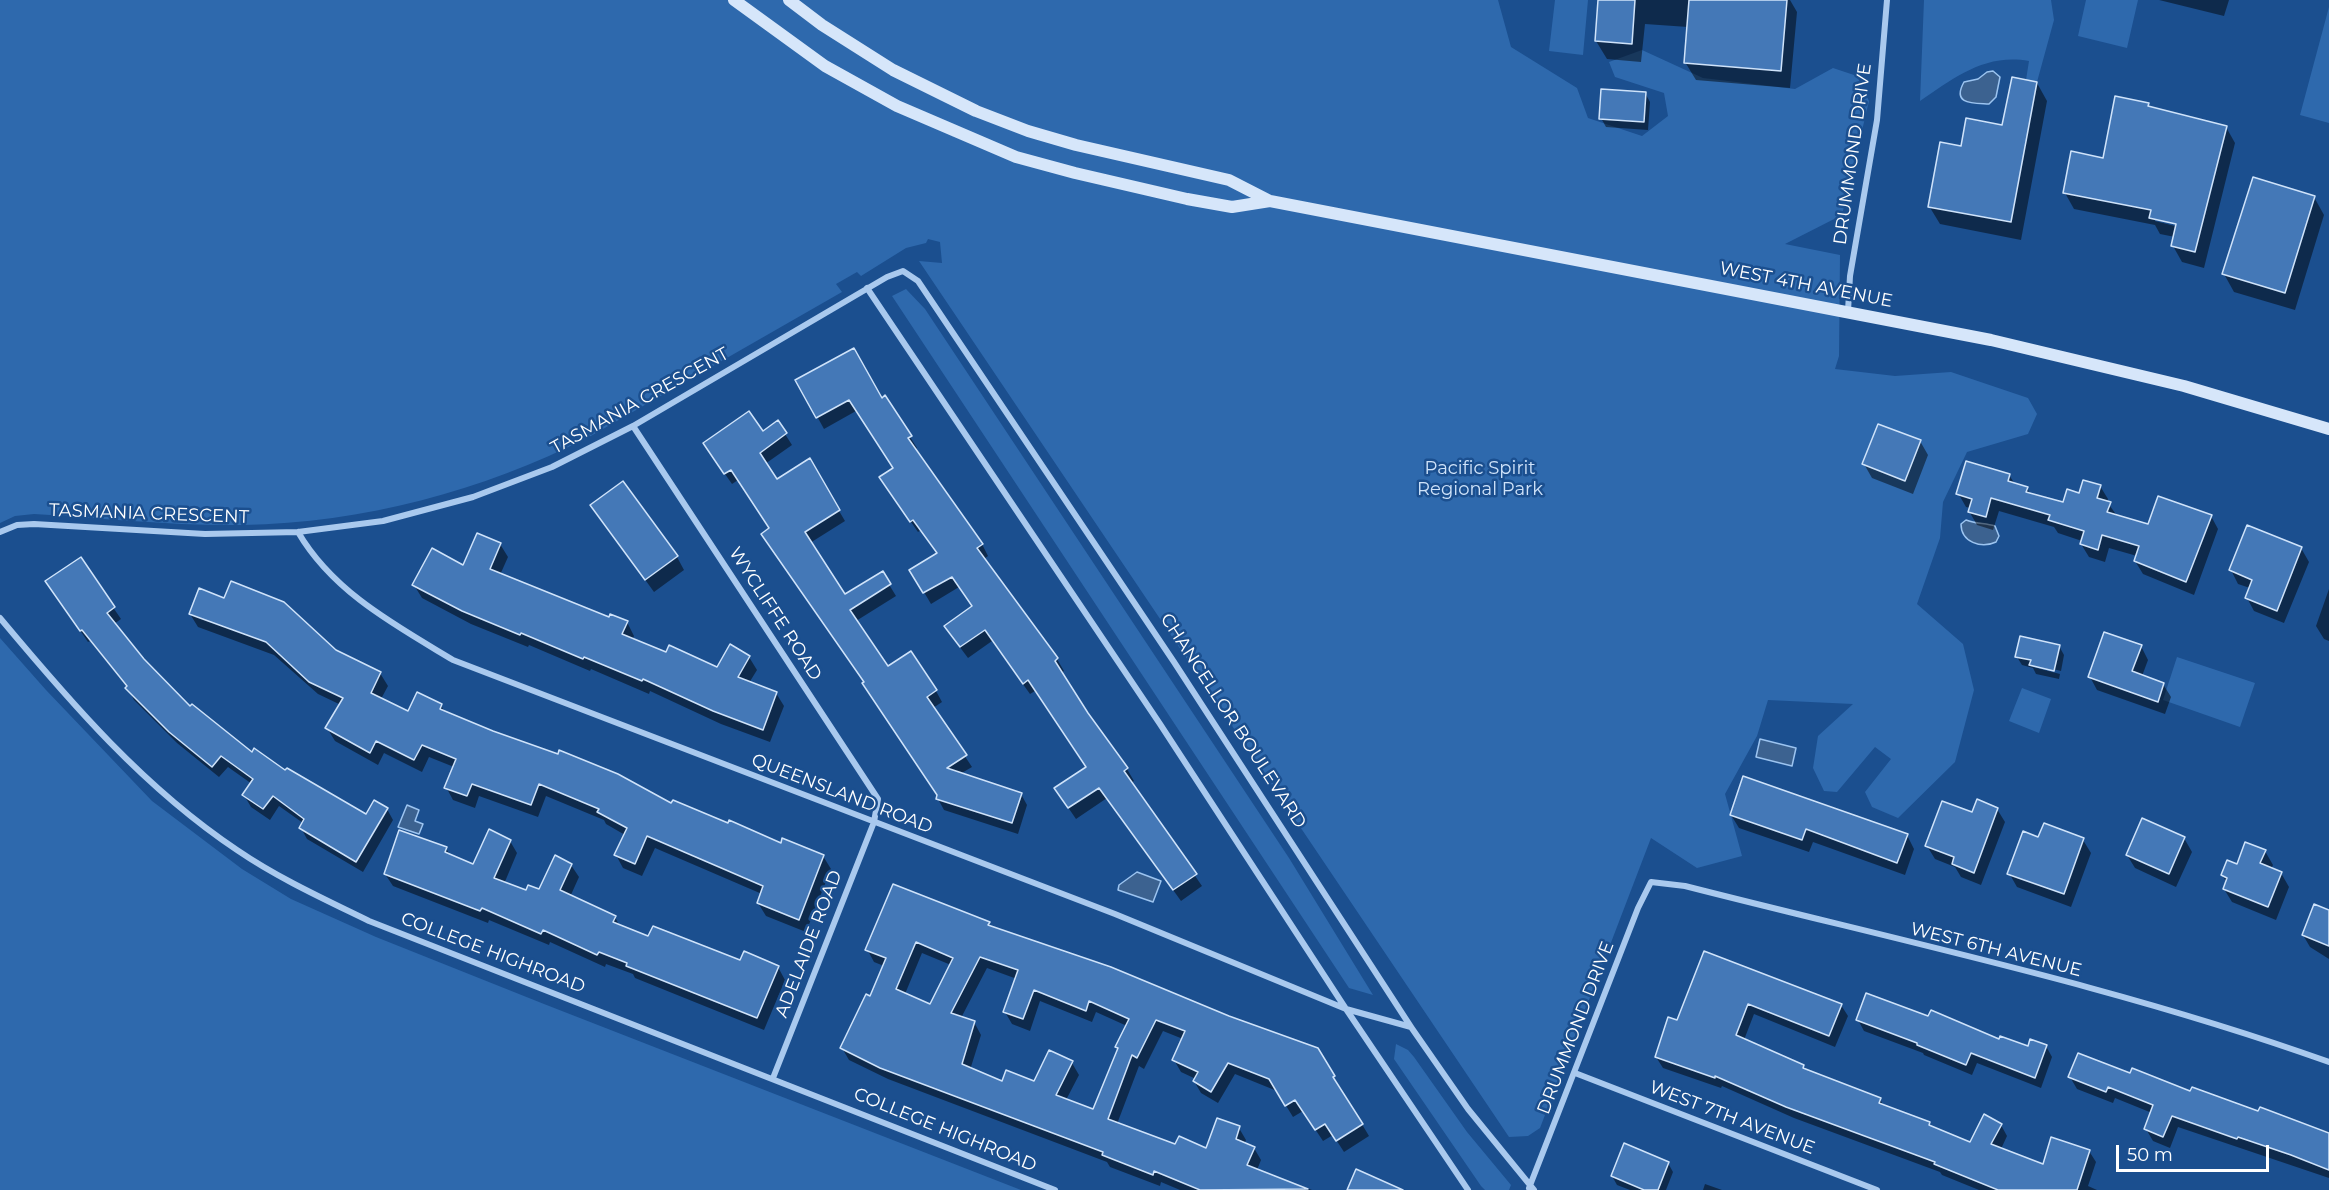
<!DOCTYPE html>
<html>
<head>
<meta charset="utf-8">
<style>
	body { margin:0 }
	#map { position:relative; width:2329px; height:1190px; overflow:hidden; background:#1b4f8f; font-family:Montserrat,sans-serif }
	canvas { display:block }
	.scale { position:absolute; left:2116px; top:1145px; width:153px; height:27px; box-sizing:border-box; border:3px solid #fff; border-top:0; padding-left:8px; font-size:18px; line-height:21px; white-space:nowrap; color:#fff; -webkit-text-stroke:4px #1b4f8f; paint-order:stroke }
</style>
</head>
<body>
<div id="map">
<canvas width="2329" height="1190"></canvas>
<div class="scale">50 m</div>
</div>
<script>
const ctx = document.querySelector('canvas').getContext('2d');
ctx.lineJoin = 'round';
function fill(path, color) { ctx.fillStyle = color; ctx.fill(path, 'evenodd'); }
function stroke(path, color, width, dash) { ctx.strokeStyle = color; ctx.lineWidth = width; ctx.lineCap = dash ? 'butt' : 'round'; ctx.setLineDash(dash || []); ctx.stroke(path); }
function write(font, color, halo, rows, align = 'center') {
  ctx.font = font + ' Montserrat,sans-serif'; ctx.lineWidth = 5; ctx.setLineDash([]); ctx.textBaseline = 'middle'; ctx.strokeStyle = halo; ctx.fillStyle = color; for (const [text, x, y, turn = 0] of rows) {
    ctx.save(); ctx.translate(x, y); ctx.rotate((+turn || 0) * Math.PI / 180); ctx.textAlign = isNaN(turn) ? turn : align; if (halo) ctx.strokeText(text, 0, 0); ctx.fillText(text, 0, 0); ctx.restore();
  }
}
fill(new Path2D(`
	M0 0H1498L1511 47 1577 88 1588 118 1642 136 1668 116 1664 93 1615 77 1609 62 1642 50 1703 78 1795 89 1833 68 1857 76 1869 101 1842 215 1785 244 1840 255 1839 356 1835 369 1895 376 1951 372 2028 398 2037 414 2028 434 1967 452 1943 502 1940 538 1917 604 1963 644 1974 690 1955 762 1898 818 1872 807 1865 792 1891 759 1875 747 1837 792 1824 791 1813 768 1818 736 1853 704 1768 700 1757 736 1725 794 1742 856 1697 868 1651 838 1540 1128 1528 1136 1509 1137 919 261 942 263 940 242 928 239 926 243 906 248 861 276 857 272 836 284 842 292 589 437C482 491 363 523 243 525 173 526 103 518 34 514L15 516 0 523Z
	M1555 0H1588L1583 55 1549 51Z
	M1924 0H2051L2054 20 2037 82 2026 80 2029 61C1985 53 1954 78 1920 101Z
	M2086 0H2138L2127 48 2078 36Z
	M2329 7V123L2300 115Z
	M906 289 925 309 1289 858 1373 995 1349 988 892 296Z
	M0 638 46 690 152 801 242 869 291 899 376 937 544 1004 1021 1190H0Z
	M2177 657 2255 683 2240 727 2163 700Z
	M2022 688 2051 699 2039 733 2009 721Z
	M1396 1044 1408 1050 1414 1057 1467 1132 1511 1185 1509 1190H1485L1481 1186 1394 1059Z`), '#2e69ad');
const water = new Path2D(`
	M1993 71 2000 77 1996 97 1989 104C1974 103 1951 105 1964 82L1978 79 1987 72Z
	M1966 520C1976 524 1985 523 1995 526L1999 536 1996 542C1981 549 1961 542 1961 524Z
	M1760 739 1796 748 1792 766 1756 757Z
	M407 805 419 810 415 821 423 824 419 834 398 827Z
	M1137 872 1161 881 1153 902 1118 890 1119 885Z`);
fill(water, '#3c6290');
stroke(water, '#9cc4f0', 1.5);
fill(new Path2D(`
	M1600 0H1790L1797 12 1790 88 1696 80 1685 62 1688 27 1645 24 1641 62 1607 59 1596 41Z
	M2159 0H2229L2224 16Z
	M2037 83 2047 101 2021 240 1940 224 1929 206 1962 148 2004 127Z
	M1645 93 1650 102 1648 130 1606 127 1601 118Z
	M2148 104 2150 108 2226 127 2235 143 2204 268 2182 262 2173 246 2175 237 2160 234 2155 225 2074 209 2065 193 2105 159ZM2155 218 2184 225 2183 228 2155 221Z
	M2314 197 2324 215 2295 310 2234 292 2224 274Z
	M797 380 881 400 885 397 917 448 915 450 982 544 988 556 984 559 1057 659 1064 671 1061 673 1087 713 1127 769 1134 781 1131 783 1202 886 1181 901 1107 798 1076 819 1063 800 1087 768 1035 691 1030 694 992 641 968 658 953 638 973 607 959 587 931 604 911 570 938 554 921 530 918 532 888 489 894 469 856 411 824 429Z
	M778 423 792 445 765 464 777 481 809 460 845 521 810 543 844 596 882 573 896 596 856 621 888 668 936 691 942 702 933 708 972 767 960 774 1021 794 1027 805 1018 834 944 810 938 799 939 796 865 683 769 545 771 529 738 480 732 484 711 454 762 434Z
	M1920 441 1928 455 1913 494 1872 478 1864 464Z
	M2009 475 2015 484 2027 488 2031 495 2064 504 2100 486 2108 499 2107 502 2118 517 2149 526 2211 516 2218 529 2194 595 2143 574 2135 561 2137 556 2109 548 2105 562 2089 557 2081 544 2082 541 2058 533 2054 527 1999 511 1993 530 1977 525 1969 511 1970 508 1966 507 1958 493Z
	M592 506 677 557 684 570 654 592Z
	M500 544 508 557 500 575 610 619 627 622 634 636 632 640 667 654 718 669 749 657 757 670 749 683 776 693 784 706 770 742 721 724 650 691 649 694 591 669 590 671 529 645 528 647 471 624 422 598 414 585 464 567Z
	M2301 548 2309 562 2284 623 2254 611 2247 598 2250 588 2238 584 2231 570Z
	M80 559 121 619 114 624 143 660 191 709 252 754 366 816 387 809 393 820 363 872 307 839 301 828 303 823 279 806 270 820 251 807 244 795 252 784 228 767 219 777 177 743 134 700 128 688 90 641 88 642 54 592Z
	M2329 589V641L2324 639 2316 626Z
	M190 614 335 651 380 673 388 686 381 699 409 713 441 705 445 713 672 805 781 845 823 856 831 869 806 932 766 916 758 903 762 894 655 848 642 876 623 868 616 855 625 835 606 824 604 820 546 796 538 817 479 796 475 808 453 800 446 787 454 767 429 757 422 772 384 753 378 765 335 741 327 728 341 705 318 694 274 655 198 627Z
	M2059 646 2064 655 2061 671 2033 664V667L2060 674 2059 679 2036 674 2033 668 2022 665 2017 657Z
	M2141 646 2148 660 2142 676 2163 684 2171 697 2165 714 2097 690 2090 677Z
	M1997 809 2005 822 1981 885 1961 877 1955 867 1935 859 1927 846 1973 814Z
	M1731 815 1907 835 1914 849 1905 875 1813 842 1809 852 1739 828Z
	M2184 838 2192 852 2176 887 2135 868 2127 855Z
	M2039 839 2083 840 2091 853 2071 907 2017 887 2009 873Z
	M510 841 517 853 504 884 527 892 539 891 571 865 579 877 570 897 615 917 620 927 649 938 741 962 778 967 785 980 764 1030 635 978 633 974 606 964 605 967 550 942 549 945 489 920 488 923 393 886 385 874 446 848 450 855 474 866Z
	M2265 851 2273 865 2271 869 2281 873 2289 887 2276 920 2232 902 2224 889 2227 883 2222 875Z
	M2329 912V959L2310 947 2303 935Z
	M989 923 991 927 1317 1049 1369 1136 1344 1152 1333 1135 1323 1141 1303 1111 1293 1117 1277 1091 1235 1074 1218 1103 1201 1093 1194 1081 1196 1079 1181 1072 1174 1060 1183 1039 1163 1031 1144 1069 1139 1066 1117 1124 1176 1146 1207 1150 1239 1128 1246 1140 1244 1144 1254 1148 1261 1160 1257 1170 1312 1190H1180L1161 1182 1160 1186 1110 1167 1107 1162 888 1079 849 1060 842 1048 870 998 884 966 874 962 867 949ZM922 953 951 965 931 1006 905 994ZM987 968 1017 979 1005 1012 1012 1024 1030 1031 1040 1001 1092 1022 1096 1012 1127 1026 1117 1047 1119 1050 1094 1111 1066 1100 1079 1075 1072 1063 1034 1083H1002L970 1070 981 1035 974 1022 961 1018Z
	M1705 953 1841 1005 1848 1016 1835 1047 1754 1014 1744 1040 1803 1066 1806 1071 1880 1099 1884 1107 1929 1124 1931 1128 1970 1144 2001 1125 2007 1136 2001 1149 2043 1166 2089 1151 2096 1162 2088 1186 2097 1190H1979L1942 1175 1940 1172 1794 1118 1722 1086 1721 1088 1663 1068 1656 1057 1677 1021Z
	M1929 1018 2028 1048 2046 1046 2052 1057 2041 1088 1977 1063 1972 1075 1924 1055 1923 1053 1864 1031 1858 1020Z
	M2131 1075 2329 1132V1178L2178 1127 2170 1148 2153 1141 2146 1129 2152 1113 2115 1098 2113 1103 2077 1089 2070 1077Z
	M1668 1163 1673 1172 1666 1190H1630L1617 1185 1612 1176Z
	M1705 1184 1722 1190H1703Z`), '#0007');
const building = new Path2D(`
	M1598 0H1635L1632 44 1595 41Z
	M1689 0H1787L1781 71 1684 63Z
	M2012 77 2037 82 2011 222 1928 207 1940 142 1961 146 1966 118 2002 125Z
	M1601 89 1646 92 1644 122 1599 119Z
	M2115 96 2149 103 2148 106 2227 126 2195 252 2171 246 2176 224 2149 218 2151 210 2063 193 2071 151 2103 158Z
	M2253 177 2315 196 2285 293 2222 274Z
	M854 348 882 398 885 395 912 436 908 438 983 544 977 548 1058 658 1055 661 1088 713 1128 768 1124 771 1197 874 1173 890 1099 788 1068 808 1054 788 1086 767 1028 680 1023 684 985 630 960 647 944 626 972 606 952 577 923 593 909 570 937 553 913 520 910 522 879 477 893 468 849 400 816 418 795 380Z
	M749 411 763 431 778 420 787 433 760 453 777 479 810 458 840 510 805 532 845 594 883 571 891 584 850 610 888 666 911 651 937 690 927 697 967 755 947 768 1022 793 1012 823 936 799 937 795 862 683 864 682 761 534 769 528 731 470 724 474 703 443Z
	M1878 424 1921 440 1905 481 1862 464Z
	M1966 461 2010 474 2008 481 2028 487 2026 492 2063 502 2067 489 2079 493 2083 480 2101 485 2097 498 2111 502 2107 512 2148 524 2158 496 2212 515 2186 582 2134 561 2139 546 2102 535 2098 550 2080 544 2084 531 2048 520 2050 515 1991 498 1986 517 1968 512 1972 499 1956 494Z
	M623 481 678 556 645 580 590 505Z
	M2247 525 2302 547 2277 611 2245 598 2252 580 2229 570Z
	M477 533 501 543 490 569 609 617 610 614 628 621 622 634 666 652 669 645 717 667 730 644 750 656 738 677 777 692 763 730 713 711 643 679 642 681 584 657 583 659 521 633 520 635 462 611 412 585 432 548 463 565Z
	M81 557 115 607 107 613 144 659 190 706 192 704 252 752 254 748 285 770 287 768 366 814 374 800 388 808 356 862 299 828 304 819 273 796 263 809 242 795 253 779 221 756 212 767 169 732 125 688 127 686 82 630 80 631 45 581Z
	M231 581 284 602 336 650 381 672 371 693 408 711 417 692 442 704 440 709 493 731 558 754 559 750 618 774 671 803 673 800 728 823 729 820 781 843 782 838 824 855 799 920 757 903 763 886 647 836 635 864 614 855 627 828 597 812 599 809 539 784 531 805 472 784 467 796 444 788 456 759 422 745 414 760 376 741 370 753 325 728 343 698 309 682 266 642 189 614 199 588 224 598Z
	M2104 632 2142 645 2132 671 2164 683 2158 702 2088 677Z
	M2020 636 2060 645 2054 671 2029 665 2031 660 2015 657Z
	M1743 776 1908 834 1897 863 1806 829 1802 840 1730 815Z
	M1977 799 1998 808 1974 873 1952 864 1954 857 1925 846 1942 801 1972 812Z
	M2142 818 2185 837 2169 874 2126 855Z
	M2044 823 2084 838 2064 894 2007 874 2023 831 2038 837Z
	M489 829 511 840 494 878 526 890 528 885 539 889 555 855 572 864 560 890 616 916 613 922 648 936 653 926 740 960 744 951 779 966 757 1018 626 966 627 963 599 952 597 955 543 930 541 934 482 908 480 911 384 874 399 830 447 847 445 852 473 864Z
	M2245 842 2266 850 2260 863 2282 872 2268 907 2223 889 2227 878 2221 875 2227 860 2237 864Z
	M893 884 990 922 988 925 1111 967 1229 1016 1318 1048 1335 1076 1333 1077 1363 1124 1336 1141 1325 1124 1315 1130 1295 1100 1285 1106 1269 1079 1228 1063 1211 1092 1193 1081 1198 1072 1172 1060 1185 1031 1156 1020 1137 1058 1132 1055 1108 1119 1175 1144 1179 1136 1206 1148 1217 1118 1240 1126 1236 1139 1255 1147 1247 1165 1308 1189 1200 1190 1154 1171 1153 1175 1102 1155 1103 1152 880 1068 840 1048 866 994 870 996 886 958 865 950ZM916 942 953 958 930 1004 896 989ZM980 957 1018 970 1003 1012 1023 1019 1034 990 1086 1011 1089 1001 1129 1019 1115 1047 1118 1048 1093 1109 1056 1095 1073 1061 1049 1050 1034 1081 1006 1070 1002 1081 962 1064 975 1021 951 1013Z
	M2314 904 2329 910V946L2302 935Z
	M1704 951 1842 1004 1829 1036 1748 1004 1736 1035 1804 1065 1803 1068 1881 1098 1879 1103 1930 1122 1929 1125 1970 1142 1984 1114 2002 1124 1991 1144 2043 1164 2051 1137 2090 1150 2077 1190H1998L1934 1164 1935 1162 1786 1107 1715 1076V1078L1655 1057 1668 1017 1677 1020Z
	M1866 993 1928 1016 1931 1010 1999 1039 2000 1036 2028 1046 2030 1039 2047 1045 2035 1078 1971 1053 1966 1065 1917 1045V1043L1856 1020Z
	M2078 1053 2130 1073 2132 1068 2190 1091 2192 1087 2258 1111 2260 1107 2329 1133V1170L2291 1155 2238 1137 2237 1139 2172 1116 2163 1137 2144 1129 2153 1105 2108 1087 2106 1092 2068 1077Z
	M1624 1143 1669 1162 1658 1190H1644L1611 1176Z
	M1356 1169 1403 1190H1347Z`);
fill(building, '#4478b7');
stroke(building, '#cfe3fa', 1.5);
stroke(new Path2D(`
	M867 288 1160 724 1346 1009 1468 1190
	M1848 311 1850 276 1877 120 1887 0
	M633 426 878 799 874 822 773 1078
	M0 532 17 525 34 524 205 534 298 532 383 521 473 497 552 467 633 426 887 277 903 271 918 281 1174 662 1411 1027 1468 1109 1534 1190
	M298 532C333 592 395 625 453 660L1115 914 1346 1009 1411 1027
	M0 618C71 703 144 788 237 850 278 878 324 899 369 921L1055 1190
	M1575 1073 1877 1190
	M1529 1188 1638 908 1651 882 1685 886C1900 941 2120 987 2329 1062`), '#a9c9ee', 6);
stroke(new Path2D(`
	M734 0 825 66 897 106 1016 157 1075 173 1187 199 1232 207 1270 201
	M789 0 822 25 893 70 976 111 1028 131 1076 145 1229 180 1270 201 1991 340 2184 386 2329 429`), '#d6e6fa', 12);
write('18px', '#fff', '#1b4f8f', [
	["DRUMMOND DRIVE",1853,154,-82],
	["WEST 4TH AVENUE",1806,285,11],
	["TASMANIA CRESCENT",640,401,-29],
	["TASMANIA CRESCENT",149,514,2],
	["WYCLIFFE ROAD",775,614,57],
	["CHANCELLOR BOULEVARD",1233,721,57],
	["QUEENSLAND ROAD",842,794,21],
	["ADELAIDE ROAD",809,944,-69],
	["WEST 6TH AVENUE",1996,950,14],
	["COLLEGE HIGHROAD",493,953,21],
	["DRUMMOND DRIVE",1576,1028,-69],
	["WEST 7TH AVENUE",1732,1118,21],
	["COLLEGE HIGHROAD",945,1130,22]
]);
write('18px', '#cfe3fa', '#1b4f8f', [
	["Pacific Spirit",1480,469],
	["Regional Park",1480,490]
]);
</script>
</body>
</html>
